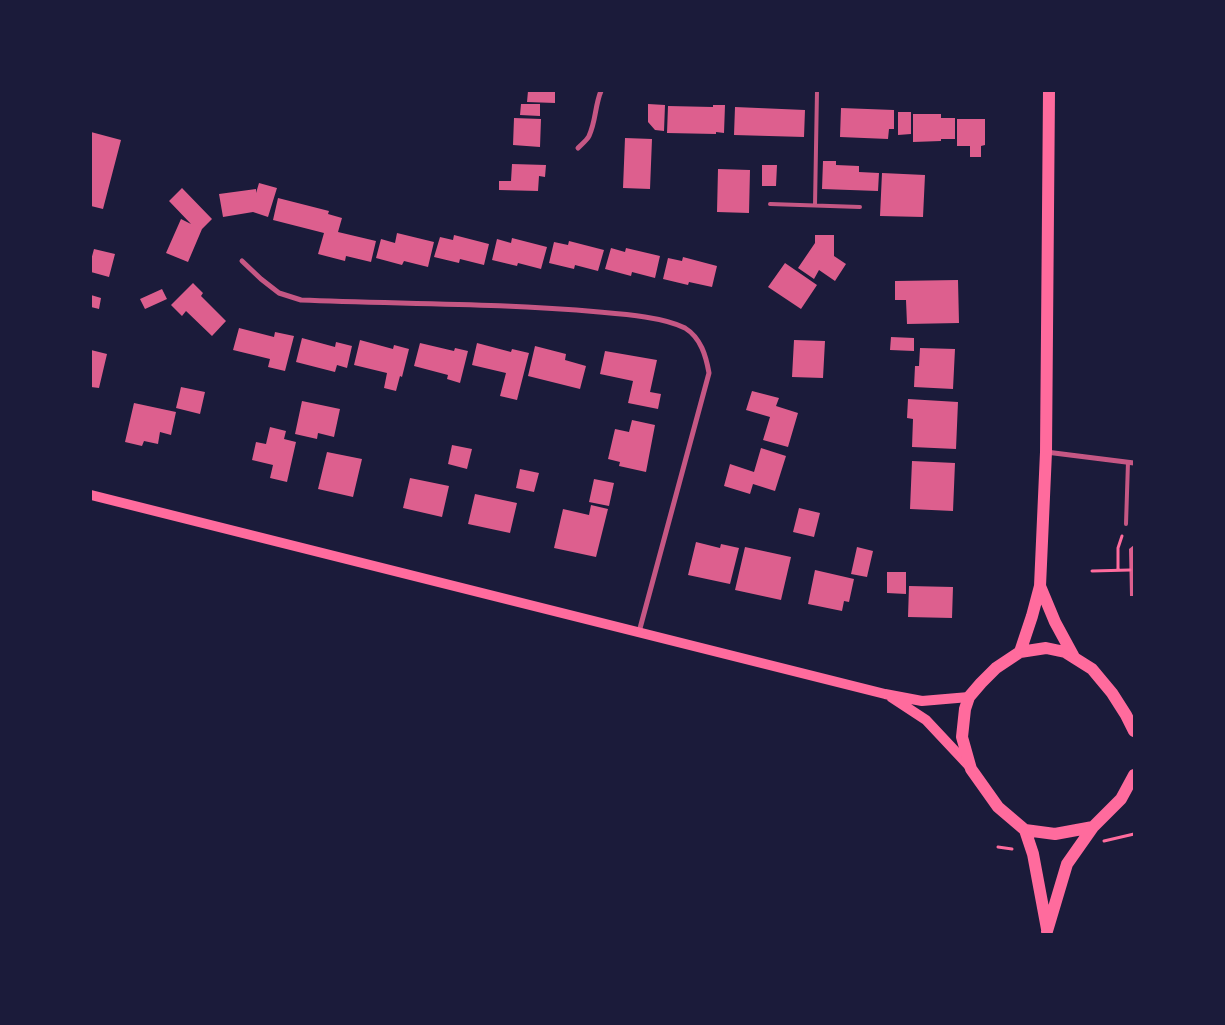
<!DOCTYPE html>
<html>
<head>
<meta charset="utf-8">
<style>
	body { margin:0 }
	#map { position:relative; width:1225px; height:1025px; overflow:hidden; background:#1b1b3a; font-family:Spectral,serif }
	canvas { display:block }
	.frame { position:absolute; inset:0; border:92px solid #1b1b3a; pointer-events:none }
</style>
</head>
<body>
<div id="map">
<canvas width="1225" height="1025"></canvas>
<div class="frame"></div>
</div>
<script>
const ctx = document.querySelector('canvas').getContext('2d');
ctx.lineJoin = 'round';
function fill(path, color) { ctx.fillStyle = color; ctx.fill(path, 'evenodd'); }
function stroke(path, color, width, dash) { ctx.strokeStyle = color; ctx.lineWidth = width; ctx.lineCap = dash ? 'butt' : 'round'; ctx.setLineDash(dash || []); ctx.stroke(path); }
fill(new Path2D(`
	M528 91H555V103L527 102Z
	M521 104H540V116L520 115Z
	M648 104 665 105 664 131 655 130 648 122Z
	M713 105H725L724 133 716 132V134L667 133 668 106 713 107Z
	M735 107 805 110 804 137 734 135Z
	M841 108 894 110V129H889L888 139 840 137Z
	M898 112H911V134L898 135Z
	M913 114H941V118H955V139H941V141L913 142Z
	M514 118 541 119 540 147 513 145Z
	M957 119H985V145L981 146V157H970V146H957Z
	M91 132 121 140 103 209 91 206Z
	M625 138 652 139 650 189 623 188Z
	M823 161H836V165L859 166V172L879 173 878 191 822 189Z
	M512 164 546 165 545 177 539 176 538 191 499 190V181H511Z
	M762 165H777L776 186H762Z
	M718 169 750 170 749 213 717 212Z
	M882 173 925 175 923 217 880 216Z
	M259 183 277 188 268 217 253 212 223 217 219 194 256 189V193Z
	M182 188 212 219 202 229 188 262 166 253 181 219 191 224 169 201Z
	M278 198 329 211 328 214 342 218 338 232 376 241 371 262 346 256 345 261 318 254 324 233 273 220Z
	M397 233 434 242 428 267 404 261 402 265 376 258 381 239 395 243Z
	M454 235 489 244 484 265 460 259 459 263 434 257 440 237 453 240Z
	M815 235H834V256L846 264 835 281 819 270 814 279 798 268 815 243Z
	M512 238 547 247 541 269 518 263 517 266 492 260 497 239 511 243Z
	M569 241 604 250 598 271 575 265 574 269 549 263 554 242 568 245Z
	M611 248 625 252 626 248 660 256 655 278 632 272 631 276 605 269Z
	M94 249 115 254 109 277 91 272V260Z
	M683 257 717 266 712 287 689 282 688 285 663 279 668 258 682 261Z
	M785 263 817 285 801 309 768 287Z
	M958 280 959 323 907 324 906 300H895V281Z
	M193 283 203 293 201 296 226 321 212 336 186 311 182 316 171 305Z
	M162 289 167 299 145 309 140 299Z
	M91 295 101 298 99 309 91 307Z
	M239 328 274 337 275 332 294 336 285 371 268 367 270 359 233 350Z
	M891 337 914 338V351L890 350Z
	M302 338 335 347 336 342 352 346 347 368 337 365 335 372 296 362Z
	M360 340 393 349 394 345 409 349 402 377 400 376 396 391 384 388 387 373 354 365Z
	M794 340 825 341 823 378 792 377Z
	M420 343 454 351 455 348 468 351 460 383 447 379 448 375 414 366Z
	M477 343 511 352 512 349 529 353 517 400 500 396 506 373 472 365Z
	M535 346 566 354 565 360 586 366 580 389 528 376Z
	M920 348 955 349 953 389 914 387 915 366H919Z
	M91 350 107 354 99 388 91 387Z
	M605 351 657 360 650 392 661 394 658 409 628 403 633 381 600 374Z
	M181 387 205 392 200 414 176 408Z
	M752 391 779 398 776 406 798 413 788 447 763 440 770 417 746 410Z
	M908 399 958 402 956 449 912 447 913 419 907 418Z
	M302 401 340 409 334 437 318 433 317 439 295 434Z
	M134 403 176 412 171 435 160 432 158 444 144 441 142 446 125 442Z
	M632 420 655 425 646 472 619 466 620 462 608 459 615 429 629 432Z
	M270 427 286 431 284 439 296 442 287 482 270 478 273 465 252 460 256 442 266 444Z
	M452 445 472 449 467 469 448 464Z
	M761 448 786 456 775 491 753 484 750 494 724 486 730 464 754 472Z
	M327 452 362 459 353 497 318 489Z
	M912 461 955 463 953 511 910 509Z
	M520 469 539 473 534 492 516 488Z
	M410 478 449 486 442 517 403 508Z
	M594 479 614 483 609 506 589 502Z
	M475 494 517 503 510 533 468 524Z
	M591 505 608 509 596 557 554 548 563 509 589 515Z
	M799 508 820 513 814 537 793 532Z
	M696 542 720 548 721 544 739 548 730 584 688 575Z
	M1134 545V596H1130L1129 549Z
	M745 547 791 557 781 600 735 590Z
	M857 547 873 551 867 577 851 574Z
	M815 570 854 579 849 602 844 601 842 611 808 604Z
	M887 572H906V594L887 593Z
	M909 586 953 587 952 618 908 617Z`), '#dd5f8e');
stroke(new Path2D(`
	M1118 570V548L1122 536
	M1092 571 1130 570
	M1104 841 1134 834
	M998 847 1012 849`), '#ff6b9d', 3);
stroke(new Path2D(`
	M770 204 860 207
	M815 205 817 91
	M1126 524 1128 462`), '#c65784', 4);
stroke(new Path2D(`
	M578 148C582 144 587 140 589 136 596 121 595 105 601 91
	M242 261 261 279 279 293 301 300C400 304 500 303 599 312 623 314 664 317 685 328 701 338 706 356 709 373L639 632
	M1046 452 1134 463`), '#c65784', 5);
stroke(new Path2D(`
	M91 495 885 694 922 701 969 697
	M891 697 926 720 971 768`), '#ff6b9d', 10);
stroke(new Path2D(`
	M1040 586 1055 622 1074 657
	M1020 652 1032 616 1040 586 1046 452 1049 91
	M1134 731 1126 715 1112 693 1092 669 1065 652 1046 648 1020 652 996 668 981 683 969 697 965 709 962 737 971 769 998 807 1025 830 1055 834 1093 827 1121 799 1134 775
	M1025 830 1033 854 1047 929
	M1047 931 1067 864 1093 827`), '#ff6b9d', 12);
</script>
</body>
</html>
